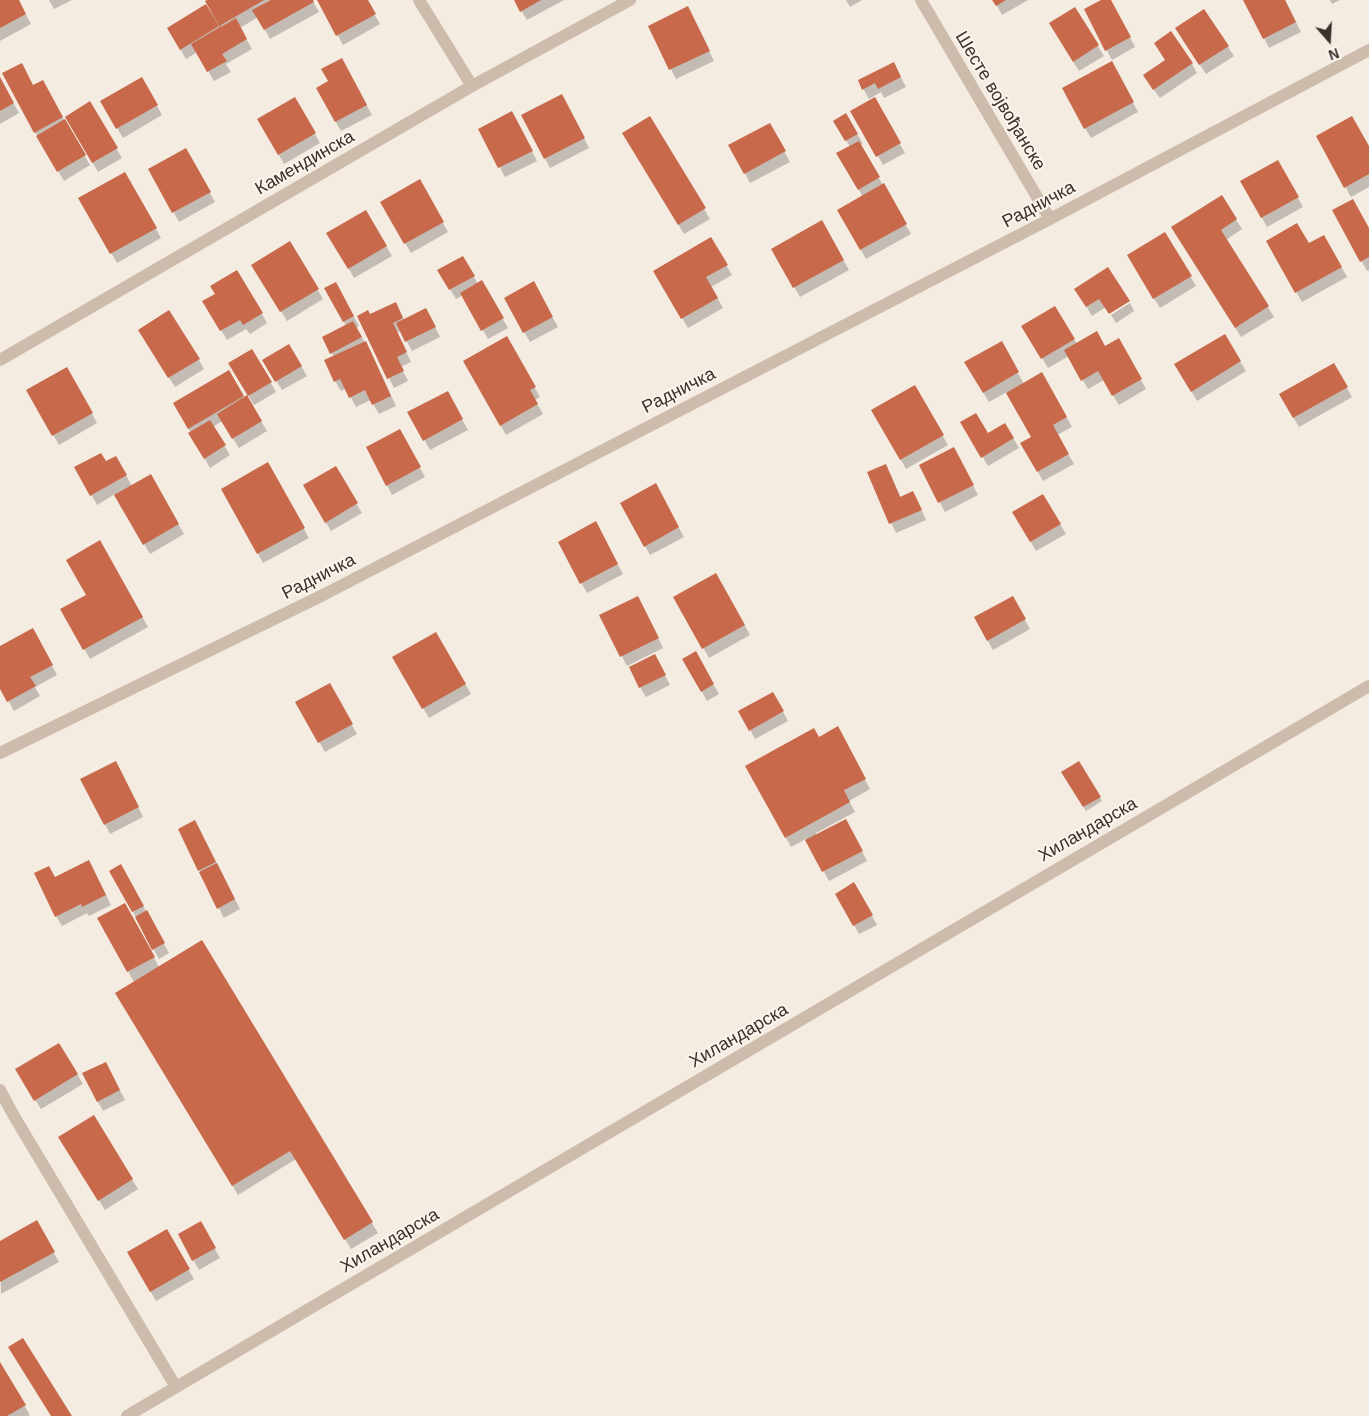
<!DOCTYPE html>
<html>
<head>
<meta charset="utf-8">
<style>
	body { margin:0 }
	#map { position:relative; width:1369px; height:1416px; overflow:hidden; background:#f4ebe1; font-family:Arial,sans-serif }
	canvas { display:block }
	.north { position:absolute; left:1304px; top:15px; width:50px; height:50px; -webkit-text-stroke:4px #fbf5ee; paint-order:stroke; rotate:161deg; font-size:14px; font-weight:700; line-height:20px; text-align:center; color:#3b302b }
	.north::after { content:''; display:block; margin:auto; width:18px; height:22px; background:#3b302b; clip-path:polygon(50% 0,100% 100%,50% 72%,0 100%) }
</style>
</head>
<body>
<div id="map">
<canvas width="1369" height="1416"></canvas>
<div class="north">N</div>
</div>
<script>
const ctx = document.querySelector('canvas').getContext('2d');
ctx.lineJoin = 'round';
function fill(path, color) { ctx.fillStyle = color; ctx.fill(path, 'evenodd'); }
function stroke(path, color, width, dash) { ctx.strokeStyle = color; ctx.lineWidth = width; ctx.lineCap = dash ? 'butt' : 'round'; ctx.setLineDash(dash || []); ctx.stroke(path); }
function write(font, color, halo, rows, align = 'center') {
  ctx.font = font + ' Arial,sans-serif'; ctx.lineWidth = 4; ctx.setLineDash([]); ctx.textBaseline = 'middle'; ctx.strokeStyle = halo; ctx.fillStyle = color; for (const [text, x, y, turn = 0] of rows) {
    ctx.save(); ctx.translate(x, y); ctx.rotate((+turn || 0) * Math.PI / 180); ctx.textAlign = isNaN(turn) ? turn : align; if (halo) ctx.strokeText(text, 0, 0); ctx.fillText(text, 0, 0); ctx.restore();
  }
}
fill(new Path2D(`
	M0 0H18L31 24 0 41Z
	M49 0H72L54 9Z
	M209 0H312L319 12 270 39 258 17 240 28 252 49 226 64 231 72 214 81 197 52 186 59 168 28 206 6 212 13Z
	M318 0H366L380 24 343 45Z
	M515 0H564L527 20Z
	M846 0H862L850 7Z
	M994 0H1028L1002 15Z
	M1104 0H1110L1135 47 1112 60 1085 10Z
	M1245 0H1285L1301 32 1269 48Z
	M1330 0H1340L1332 4Z
	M1075 9 1104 56 1079 71 1050 24Z
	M1204 11 1234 56 1206 74 1182 38Z
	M693 17 714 61 676 79 649 26Z
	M341 59 372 115 341 131 317 89 330 82Z
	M1166 60 1192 64 1197 73 1160 98 1150 85Z
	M1117 72 1138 112 1091 138 1085 128Z
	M899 74 906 87 884 98 881 92 869 99 859 81Z
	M142 79 162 115 123 138 102 102Z
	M0 80 19 113 0 124Z
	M33 87 48 92 90 165 64 181 35 132Z
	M295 99 320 143 284 164 259 119Z
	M874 99 905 153 883 165 852 111Z
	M89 103 122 158 98 172 66 117Z
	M567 105 589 148 550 168 523 116Z
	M846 115 863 144 860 145 911 234 866 259 839 210 863 197 838 154 850 147 835 121Z
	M649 117 710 219 684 234 623 133Z
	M517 122 537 161 505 177 480 129Z
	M769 124 790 162 750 183 745 173Z
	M1317 136 1369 148V187L1351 197Z
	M186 150 215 202 179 222 150 170Z
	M1278 162 1303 207 1267 227 1242 182Z
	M125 173 161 238 117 263 80 198Z
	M419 181 448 232 411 253 381 202Z
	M1221 197 1242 229 1226 240 1274 317 1241 337 1178 237Z
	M365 211 392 256 354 278 328 233Z
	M1334 211 1369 231V270L1367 271Z
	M822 222 849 270 800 297 773 250Z
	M1165 233 1196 286 1160 308 1128 256Z
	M1324 236 1347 277 1302 302 1267 241 1309 245Z
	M710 238 732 275 711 287 723 308 688 328 655 271Z
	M290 243 323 299 287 321 253 265Z
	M463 257 478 284 482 282 508 328 488 339 463 295 456 299 439 271Z
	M1108 269 1106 307 1092 316 1082 299Z
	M237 271 267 323 250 334 246 329 227 340 204 302 216 294Z
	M533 283 558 327 530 342 505 299Z
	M326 289 341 293 359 326 356 328 371 352 396 406 379 414 371 400 356 407 346 388 341 391 335 381 334 357 323 338 346 326Z
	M1130 303 1134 311 1116 323 1111 315Z
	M1055 307 1077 344 1105 348 1118 340 1146 389 1119 405 1104 380 1088 389 1069 356 1048 368 1023 326Z
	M401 313 404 320 431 319 440 337 412 351 401 331 397 333 411 362 401 367 408 381 394 388 358 316Z
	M1224 336 1246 371 1197 401 1176 365Z
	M507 338 540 397 535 400 543 414 506 435 465 362Z
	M145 340 199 360 204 369 175 387Z
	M1001 343 1024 384 1042 374 1072 427 1057 435 1074 464 1043 481 1022 443 1033 437 1007 392 989 402 966 363Z
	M289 346 307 376 282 390 264 361Z
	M252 350 276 392 254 405 230 364Z
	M1333 364 1352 397 1299 427 1280 395Z
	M67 369 97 423 59 445 28 391Z
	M229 372 244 398 246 397 267 431 239 448 222 421 213 427 230 455 210 468 175 404Z
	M914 386 948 445 906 469 873 410Z
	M447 392 468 430 430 450 409 412Z
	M962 422 988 435 1005 424 1019 448 988 466Z
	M400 431 425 477 392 495 387 485Z
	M116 457 132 486 150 476 184 534 150 554 115 494 97 505 76 467 105 463Z
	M959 459 978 495 945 512 921 466Z
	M267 464 309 538 263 563 222 490Z
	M335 468 362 513 331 531 304 486Z
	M868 473 891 475 901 498 918 502 926 520 896 533Z
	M655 485 684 537 650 555 622 504Z
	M1043 496 1066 534 1036 551 1013 512Z
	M601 533 623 574 587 593 559 542Z
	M100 542 148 627 90 659 62 610 87 595Z
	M716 574 750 635 709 658 675 598Z
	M1012 598 1030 629 993 650 975 618Z
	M643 607 663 648 627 666 601 616Z
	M436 633 471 694 429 718 394 657Z
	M38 639 57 675 35 687 40 696 14 711 0 686V648Z
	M695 653 719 694 707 701 684 659Z
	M660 665 670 685 646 697 640 687Z
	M329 684 357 734 325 752 297 702Z
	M773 693 788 721 755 739 740 711Z
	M837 728 870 789 849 801 855 812 816 833 817 835 851 830 867 861 829 881 806 839 791 847 747 766 818 738Z
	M1078 763 1102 801 1086 811 1063 773Z
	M121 772 143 817 110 834 105 824Z
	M179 829 200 831 240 909 224 918Z
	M121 866 169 953 159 959 111 872Z
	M94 871 111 905 89 916 87 913 62 926 56 916 55 878Z
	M854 884 877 925 859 934 837 894Z
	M125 905 159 967 202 942 378 1233 351 1249 296 1159 238 1195 116 993 134 982 99 919Z
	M111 1073 125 1100 103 1111 98 1102Z
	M77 1074 83 1084 41 1109 22 1079Z
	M93 1117 138 1189 105 1210 66 1147Z
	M36 1222 59 1262 1 1294 0 1243Z
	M200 1223 220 1258 199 1270 179 1234Z
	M166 1231 194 1279 156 1301 129 1253Z
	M0 1364 30 1415 28 1416H0Z`), '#0003');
fill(new Path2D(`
	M0 0H19L26 14 0 28Z
	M207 0H264L221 25V27L236 18 247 39 222 54 227 61 207 72 191 44 220 27 205 1Z
	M271 0H313L314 2 264 30 252 10Z
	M317 0H368L376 14 336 36Z
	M514 0H541L520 12Z
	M992 0H1006L996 6Z
	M1101 0H1111L1131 37 1105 51 1084 9Z
	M1243 0H1285L1296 22 1263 39Z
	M206 4 219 26 180 50 167 28Z
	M688 6 710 51 669 70 648 26Z
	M1075 7 1099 45 1073 62 1049 23Z
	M1204 9 1229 46 1199 65 1175 28Z
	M1171 31 1193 63 1153 90 1143 75 1165 60 1154 43Z
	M342 58 367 105 335 122 316 88 328 81 321 69Z
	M1112 61 1134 102 1084 129 1062 88Z
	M894 62 901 77 878 89 875 83 862 90 858 80Z
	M22 63 33 85 43 80 63 117 34 133 2 73Z
	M0 77 14 103 0 111Z
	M142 77 158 105 116 129 100 101Z
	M562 94 585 138 544 159 521 115Z
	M295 97 316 133 278 155 257 119Z
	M875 97 901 143 876 157 850 111Z
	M90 101 118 148 92 163 65 117Z
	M512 111 533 151 498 168 478 129Z
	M846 113 858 134 845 141 833 121Z
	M650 116 706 208 678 225 622 133Z
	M1352 116 1369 146V174L1344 188 1316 136Z
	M65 119 86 155 57 172 36 136Z
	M770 123 786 151 744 174 728 145Z
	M859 141 880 177 858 190 836 153Z
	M186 148 211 192 172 213 148 169Z
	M1278 160 1299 197 1261 218 1240 181Z
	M125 172 157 228 110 254 78 198Z
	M420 179 444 222 404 244 380 202Z
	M884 183 907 224 860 250 837 210Z
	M1222 195 1237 219 1221 230 1269 306 1235 328 1171 227Z
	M1353 199 1369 228V257L1360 262 1332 210Z
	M366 210 387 246 348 269 326 233Z
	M822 220 844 260 793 288 771 249Z
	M1297 223 1309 243 1324 235 1342 267 1295 293 1266 241Z
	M1165 232 1192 276 1153 299 1127 255Z
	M711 237 728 265 706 277 718 298 681 319 653 271Z
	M290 241 319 289 280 312 251 265Z
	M463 256 475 276 449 290 437 270Z
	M1108 267 1130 301 1109 314 1099 299 1086 307 1074 289Z
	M237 270 263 313 243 325 240 320 220 331 202 301 215 294 210 286Z
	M482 280 504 318 481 331 460 293Z
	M534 281 553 317 523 333 504 298Z
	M336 282 354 316 343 322 324 288Z
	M396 302 403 318 393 323 407 352 397 357 404 371 387 379 357 316 368 310 370 314Z
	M1055 306 1075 339 1041 359 1021 326Z
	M426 308 436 327 405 342 396 323Z
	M169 310 200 359 168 378 138 330Z
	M353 321 362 337 330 354 322 337Z
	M1097 331 1105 346 1119 338 1142 379 1112 396 1098 371 1081 381 1064 350Z
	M1225 334 1241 361 1191 392 1174 364Z
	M507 336 536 387 530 390 538 404 500 426 463 361Z
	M366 341 391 396 372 405 365 390 349 398 340 379 334 382 324 360Z
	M1002 341 1019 372 983 393 964 362Z
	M289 344 302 366 275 382 262 360Z
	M252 349 272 382 248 396 228 363Z
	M1334 363 1348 387 1293 418 1279 394Z
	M67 367 93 413 52 436 26 390Z
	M229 370 244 396 188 429 173 403Z
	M1042 372 1067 417 1053 425 1069 454 1037 472 1020 443 1031 437 1006 393Z
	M915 385 944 435 900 460 871 410Z
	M448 391 463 419 423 441 407 412Z
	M247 395 262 421 232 439 217 414Z
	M976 413 988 433 1005 423 1014 438 981 458 960 422Z
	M210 420 226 445 204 459 188 433Z
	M400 429 421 467 386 486 366 447Z
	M954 447 974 485 938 503 919 465Z
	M101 453 106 461 116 456 127 475 90 496 74 467Z
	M268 462 305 528 257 554 221 489Z
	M886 464 900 497 913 491 922 510 889 524 867 472Z
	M336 466 358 503 325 523 303 485Z
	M151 474 179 524 143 545 114 495Z
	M656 483 679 527 644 547 620 503Z
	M1043 494 1061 524 1030 542 1012 512Z
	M596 521 618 564 580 584 558 542Z
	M100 540 143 617 83 650 60 609 86 595 66 560Z
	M716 573 745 625 702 649 673 597Z
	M638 596 659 638 620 657 599 615Z
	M1013 596 1026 619 987 641 974 617Z
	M33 628 53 665 30 677 36 686 7 702 0 689V646Z
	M436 632 466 684 422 709 392 657Z
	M696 651 714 684 701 692 682 659Z
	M655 654 666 675 639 688 629 667Z
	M330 683 353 724 318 743 295 702Z
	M773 692 784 711 749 731 738 711Z
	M838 726 866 779 844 790 850 802 785 838 745 766 814 728 819 737Z
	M116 761 139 807 104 825 80 779Z
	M1079 761 1101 797 1083 807 1061 772Z
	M846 819 863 851 822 872 805 840Z
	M195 820 216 862 198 871 178 829Z
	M89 860 106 895 82 907 81 904 55 917 34 873 49 866 55 877Z
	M217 863 235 899 217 909 199 872Z
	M121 864 144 906 132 912 109 871Z
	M854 882 873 915 853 926 835 894Z
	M125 903 155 957 127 972 97 918Z
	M147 910 165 943 152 950 135 917Z
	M202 940 373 1222 344 1240 290 1151 232 1186 115 993Z
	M59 1043 78 1074 34 1101 15 1069Z
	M106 1062 120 1090 97 1102 82 1073Z
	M94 1115 133 1179 98 1201 58 1137Z
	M37 1220 55 1252 0 1282V1241Z
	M201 1221 216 1248 192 1261 178 1234Z
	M167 1229 190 1269 150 1292 127 1252Z
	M23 1338 72 1416H51L8 1347Z
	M0 1362 26 1405 7 1416H0Z`), '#c8694b');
stroke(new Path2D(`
	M419 0 472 86
	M921 0 1050 219
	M0 360 472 86 630 0
	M0 753 323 595 1050 219 1369 50
	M0 1090 14 1116 176 1387
	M127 1416 1369 686`), '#cdbbac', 12);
write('18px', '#3b302b', '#fbf5ee', [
	["Шесте војвођанске",1000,101,59],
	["Камендинска",305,163,-30],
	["Радничка",1039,205,-28],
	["Радничка",679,391,-27],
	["Радничка",319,577,-27],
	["Хиландарска",1088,830,-30],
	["Хиландарска",739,1036,-30],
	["Хиландарска",390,1241,-30]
]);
</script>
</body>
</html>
